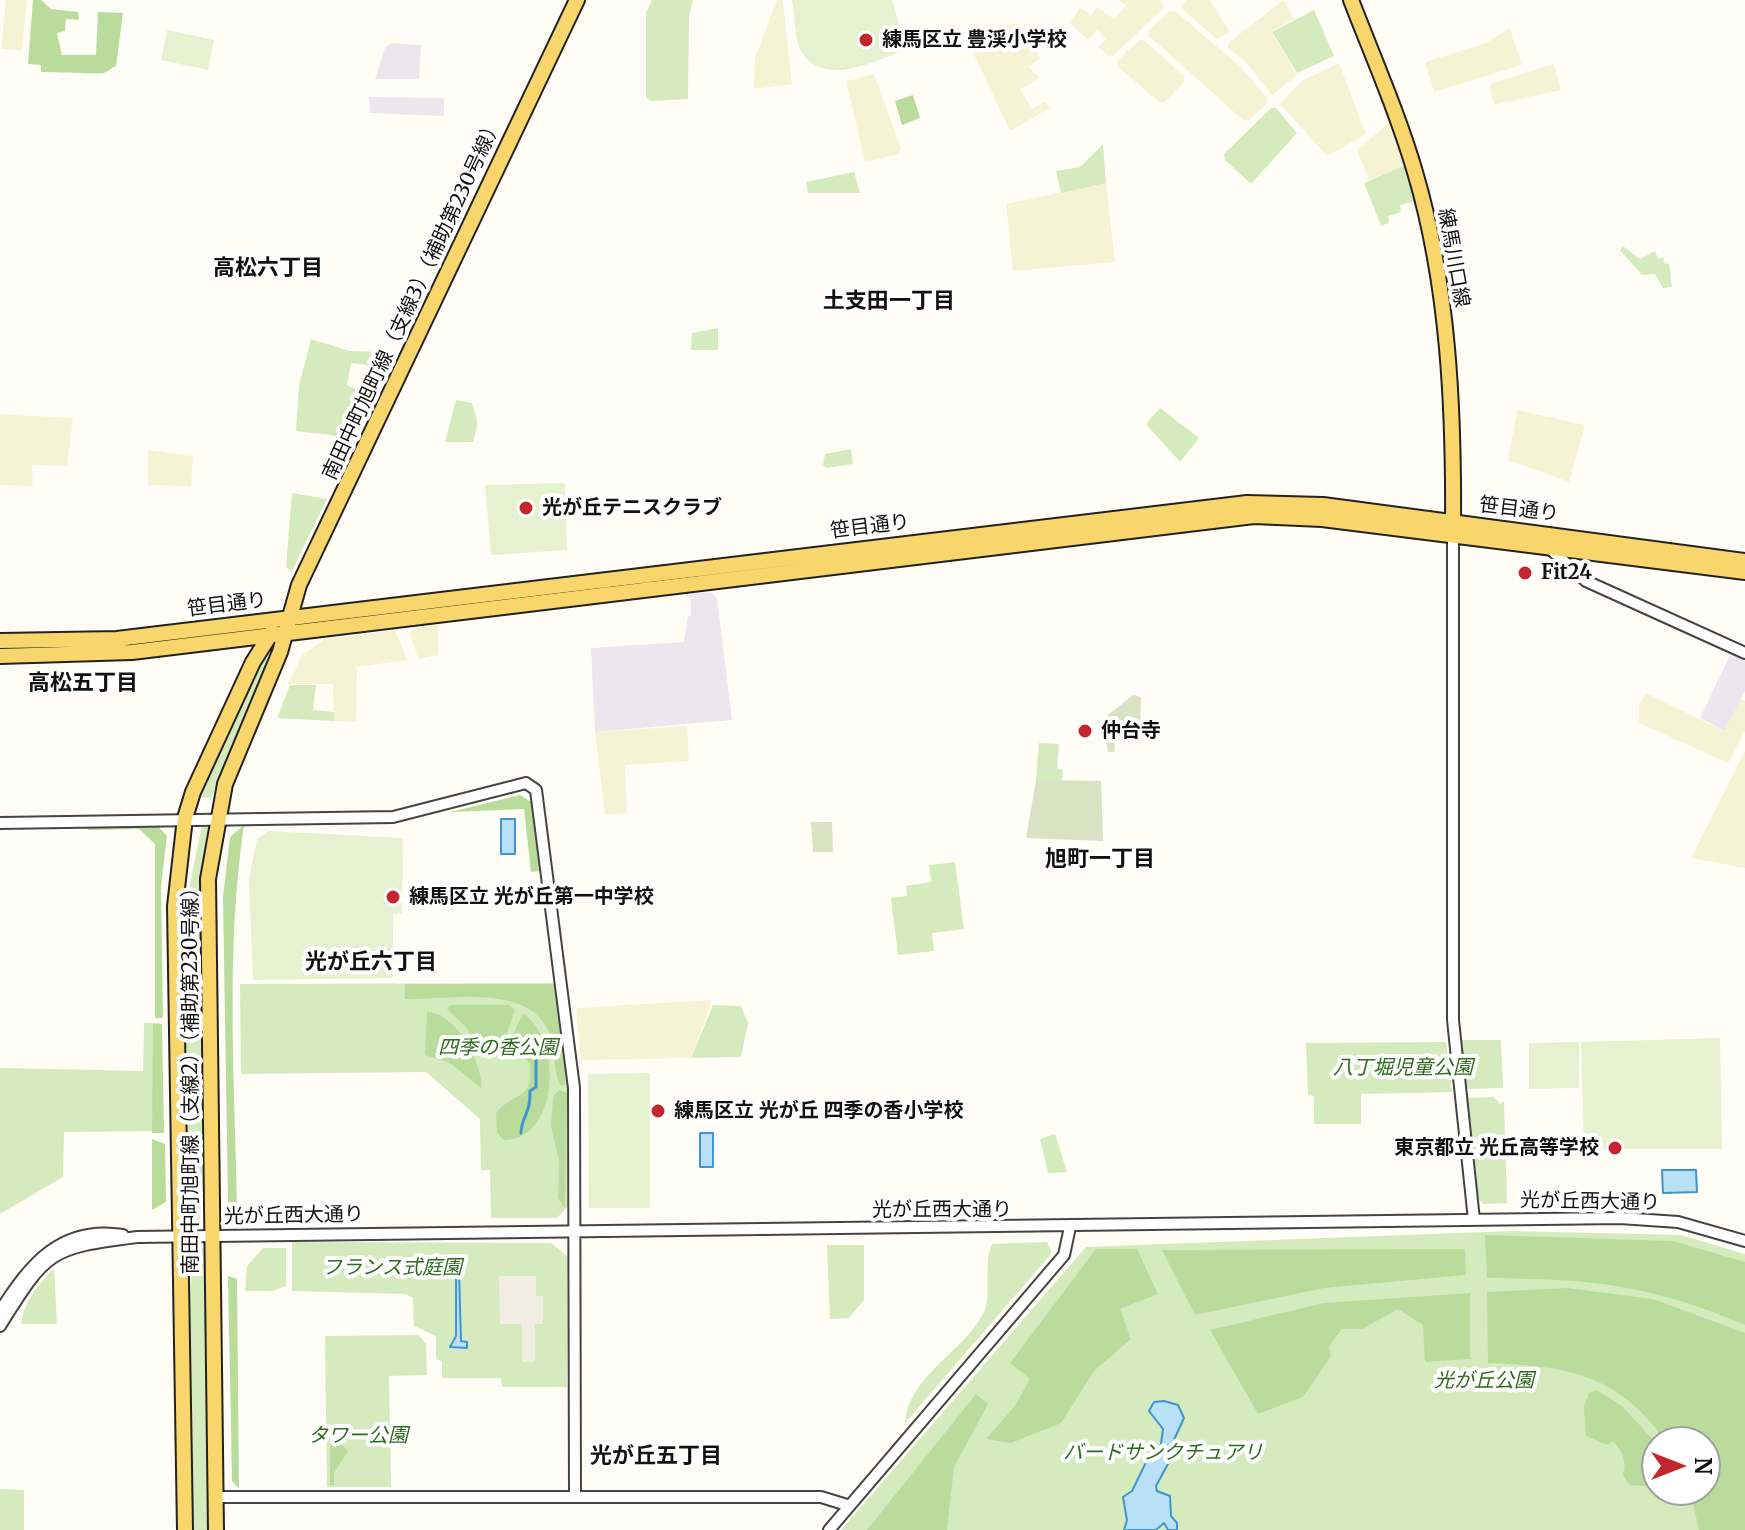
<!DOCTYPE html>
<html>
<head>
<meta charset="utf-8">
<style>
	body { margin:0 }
	#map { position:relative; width:1745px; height:1530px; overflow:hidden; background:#fffdf5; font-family:Merriweather,serif }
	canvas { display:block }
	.north { position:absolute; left:1641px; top:1426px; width:80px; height:80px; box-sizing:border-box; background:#fff; border:2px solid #a0a0a0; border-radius:50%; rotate:90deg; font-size:22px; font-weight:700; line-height:32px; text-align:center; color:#111 }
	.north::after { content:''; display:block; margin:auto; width:28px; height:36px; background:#c4262e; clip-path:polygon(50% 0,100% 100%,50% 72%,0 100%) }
</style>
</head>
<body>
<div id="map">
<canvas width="1745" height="1530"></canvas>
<div class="north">N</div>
</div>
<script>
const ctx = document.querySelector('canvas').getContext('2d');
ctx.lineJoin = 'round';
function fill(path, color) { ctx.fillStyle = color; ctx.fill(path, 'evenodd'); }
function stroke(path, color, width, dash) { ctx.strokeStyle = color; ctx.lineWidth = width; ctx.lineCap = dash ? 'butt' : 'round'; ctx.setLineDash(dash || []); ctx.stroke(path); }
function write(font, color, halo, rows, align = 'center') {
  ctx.font = font + ' Merriweather,"Noto Sans JP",serif'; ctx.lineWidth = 8; ctx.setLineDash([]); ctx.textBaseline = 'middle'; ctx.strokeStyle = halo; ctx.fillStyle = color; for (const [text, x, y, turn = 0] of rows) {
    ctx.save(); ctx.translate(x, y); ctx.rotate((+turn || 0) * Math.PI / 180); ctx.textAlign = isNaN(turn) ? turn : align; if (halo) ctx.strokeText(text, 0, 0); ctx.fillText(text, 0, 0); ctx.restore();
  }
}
fill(new Path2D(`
	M391 43 421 45 419 79H375L385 48Z
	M369 97 444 98V116L370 113Z
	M711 592 717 598 732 720 595 732 591 648 684 642 688 616 691 615 690 594Z
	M1730 655 1745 661V691L1725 731 1700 718Z`), '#eee6ef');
fill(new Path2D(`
	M6 0H27L22 50 1 49Z
	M777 0H783L792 84 754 89 755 58Z
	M1119 0H1160L1164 8 1113 56H1108L1098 47 1106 39 1097 30 1088 40 1070 23 1080 7 1091 15 1097 7 1114 19 1126 6Z
	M1186 0H1210L1230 32 1217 39 1181 8Z
	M1284 0 1294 19 1271 32 1297 75 1272 95 1245 61 1228 48 1229 42Z
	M1170 11 1176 12 1240 66 1267 98V104L1249 120H1243L1149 36V30Z
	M1014 23 1040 58 1029 67 1040 78 1020 89 1032 109 1046 101 1050 108 1010 131 969 44 971 39Z
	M1510 28 1522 65 1434 92 1425 62 1486 43Z
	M1139 40H1144L1184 76V82L1165 102H1159L1117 66 1118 60Z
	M1339 63 1366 134 1327 156 1280 104 1302 81Z
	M1554 64 1561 90 1494 105 1489 84Z
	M874 74 901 148 899 154 865 162 846 81Z
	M1390 122 1405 165 1369 180 1357 150Z
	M1106 183 1115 262 1013 271 1006 204Z
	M1517 410 1585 425 1569 482 1508 460Z
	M0 414 73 418 67 466 32 465 33 486 0 485Z
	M148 450 193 456 191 486 148 485Z
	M438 625V655L418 659 410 633 413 628Z
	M395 630 407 660 357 667 356 722 334 721 333 684H288L302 655 325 639Z
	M1646 693 1724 731 1741 699 1745 701V731L1728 763 1639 723V705Z
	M687 726 689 761 625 765 627 813 605 815 595 732Z
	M1745 751V868L1691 858Z
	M712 1000 691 1058 581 1060 576 1008Z`), '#f6f3d4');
fill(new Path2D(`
	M652 0H693L689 17 688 99 650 101 646 97V13Z
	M1314 10 1334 56 1297 73 1272 32Z
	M1271 108H1276L1297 133 1251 184 1225 160 1224 154Z
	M1103 144 1106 183 1061 193 1056 171 1080 167Z
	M1405 165 1415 201 1400 205 1401 212 1388 216 1389 223 1381 226 1364 183Z
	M854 172 860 193H808L806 182Z
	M1623 246 1640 259 1655 251 1658 259 1663 257 1664 263 1669 264 1672 287 1663 288 1655 274 1642 275 1620 250Z
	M718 328V350H691L692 333Z
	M311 339 350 351 392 352 395 356 352 443 330 435 296 431 299 385ZM351 363 367 365 365 375 372 377 370 382 364 380 363 386 368 387 366 395 347 385Z
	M456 400 472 403 478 423 473 442H445Z
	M1160 408 1199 438 1180 462 1146 424Z
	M851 449 853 464 826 468 823 465 825 454Z
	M292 493 327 499 292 571 286 567Z
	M265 659H274C254 706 229 750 211 798L200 797 205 778Z
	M290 685H316L313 710 334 712V721L277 718Z
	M1039 743 1059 744 1057 769 1063 770 1062 781 1036 780Z
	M202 825 208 826 209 832 201 918 204 1127 200 1219 192 1224 188 1218 184 913Z
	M955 862 964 929 932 933 934 951 898 955 891 898 907 896 906 886 931 882 929 865Z
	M555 983 568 1092V1206L557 1218H491L490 1170H481L480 1119 426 1072 241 1074 240 984Z
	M713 1005 741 1006 748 1023 741 1057 691 1058Z
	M144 1023H160L161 1131 64 1132 63 1177 0 1214V1068L143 1071Z
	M1460 1040H1501L1503 1088 1465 1089Z
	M1446 1042 1452 1092 1361 1094V1124H1314V1096L1308 1095 1306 1043Z
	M1494 1097 1500 1104 1504 1101 1507 1203 1484 1204 1479 1200 1467 1098Z
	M1055 1134 1067 1172 1048 1173 1040 1139Z
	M1512 1231 1681 1235 1745 1254V1530H841L1086 1247ZM1657 1442H1705V1490H1657Z
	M292 1242 551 1243 568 1257 567 1387H502L501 1378H442V1361L436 1359V1336L414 1326 413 1298 405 1294 292 1291Z
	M1047 1242 1052 1253 905 1423C909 1375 963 1353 984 1312 992 1296 983 1265 992 1244Z
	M827 1245H864V1300L849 1318 830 1319Z
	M196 1246 205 1249 208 1530H191L188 1335 193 1251Z
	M263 1248H286V1286L273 1291H245L247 1266Z
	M54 1268 57 1324H21C24 1301 38 1285 54 1268Z
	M419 1335 426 1344 427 1375 389 1376 391 1487H327L325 1336Z
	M0 1489 24 1490V1530H0Z`), '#d5ebbd');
fill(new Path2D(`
	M33 0H41L51 9 78 12 79 20 66 19 65 31 57 33 62 55H96L98 12 123 13 116 66C111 68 108 72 103 73 99 74 47 72 41 72V65L28 64Z
	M913 95 920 118 902 125 895 101Z
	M520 795 531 802 541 871 531 872 524 809 450 812Z
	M244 825C225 951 235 1081 237 1209L228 1201 223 897 230 837Z
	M158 826 167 836 161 886 163 1018H155V844L139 829 88 830V827Z
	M405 984H554L566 1084 561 1086C552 1070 556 1049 549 1032 529 983 448 1000 405 999Z
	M450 1005H509L515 1010 501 1051 491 1057 481 1055 467 1028 447 1009Z
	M427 1012C457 1013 482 1062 482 1089L450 1063 425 1055Z
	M523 1013C566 1044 556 1142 503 1140L497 1132 496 1113C516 1090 534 1101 530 1063L517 1051 507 1048Z
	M153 1024H162L164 1133H152Z
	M559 1090 567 1093 565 1208 558 1198 559 1161 551 1126 553 1097Z
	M152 1139 165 1144 166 1202 152 1210Z
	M1485 1235 1673 1241 1745 1262V1325C1649 1284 1590 1279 1487 1278Z
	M1096 1249H1137L1158 1294 1120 1309 1131 1339 1094 1371 1061 1423 1011 1443 986 1439 1015 1406 1030 1379 1010 1363Z
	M1465 1249 1466 1275 1324 1288 1195 1315 1162 1250Z
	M228 1276 237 1279 239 1489 232 1481Z
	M1567 1288 1653 1299 1745 1333V1530H1699L1690 1490H1705V1442H1666C1618 1373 1566 1366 1488 1363L1487 1292Z
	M1470 1293V1359L1425 1362 1423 1325 1398 1309 1362 1329H1342L1329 1346 1331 1356 1303 1397 1258 1414 1210 1330 1324 1303Z
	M1597 1390 1622 1406 1657 1444V1487L1630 1485 1623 1475C1627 1461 1623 1452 1613 1441L1607 1445 1586 1436 1584 1406 1589 1393Z
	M976 1394 988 1404 954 1467 947 1530H867Z
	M330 1434 348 1451 334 1473V1485H330Z`), '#b9dc9c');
fill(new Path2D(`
	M1133 695 1141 697 1140 741 1126 733H1116L1114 752H1108L1105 732 1108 715Z
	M1036 780 1101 781 1103 841 1026 838Z
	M811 822H832L833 852H813Z`), '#d9e3c4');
fill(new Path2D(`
	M792 0H892L906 49C875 62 820 89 800 49 794 36 795 15 792 0Z
	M167 30 214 40 208 70 161 60Z
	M565 483 567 550 491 555 485 485Z
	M268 831 403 838 402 913 393 914V978L253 980 249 880 257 839Z
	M1720 1038 1722 1149H1584L1581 1042Z
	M1579 1042V1088L1529 1089V1043Z
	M650 1073V1208H589L588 1074Z`), '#e6f2cf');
fill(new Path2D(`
	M499 1276H536V1296H543V1324H535V1362H522V1324H500Z`), '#f1ede2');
const water = new Path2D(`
	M501 819H515V854H501Z
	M700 1133H713V1167H700Z
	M1662 1170H1696L1697 1192 1663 1193Z
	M454 1260 463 1263 459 1272 461 1341 467 1342V1348L450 1347 456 1336V1273L451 1268Z
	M1164 1401 1178 1405 1184 1418 1172 1444 1175 1451 1156 1486 1157 1491 1170 1496 1171 1516 1177 1523V1530H1168L1164 1523 1156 1530H1124L1127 1520 1123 1497 1132 1491 1150 1454 1160 1451 1163 1429 1149 1411 1154 1402Z`);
fill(water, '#b9e0f7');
stroke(water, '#3f96cf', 2);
stroke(new Path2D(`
	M521 1133C521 1118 531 1113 530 1091L536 1087V1058L527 1052 528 1049`), '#3f96cf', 3);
const minor = new Path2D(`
	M1453 535V1020L1474 1220
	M1548 547 1586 581 1745 653
	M0 823 393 817 526 783 536 790 574 1088 575 1497
	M0 1311C30 1264 61 1225 123 1235
	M0 1326C47 1251 49 1248 137 1237L1620 1218 1678 1222 1745 1241
	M216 1497H821L847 1505
	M829 1530 1064 1255 1070 1227`);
const major = new Path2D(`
	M1351 0C1373 57 1398 114 1415 172 1449 287 1454 411 1453 530
	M0 641 117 639 1247 503 1323 505 1745 561
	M0 656 132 652 1254 516 1322 519 1745 572
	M185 1530 175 906 185 818 193 792 253 662 272 632
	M216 1530 208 879 225 784 280 652 299 585 577 0`);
stroke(minor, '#444', 14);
stroke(major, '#222', 18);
stroke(minor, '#fff', 10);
stroke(major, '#f9d66b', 14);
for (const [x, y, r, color] of [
	[866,40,8,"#c4262e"],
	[526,508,8,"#c4262e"],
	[1525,573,8,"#c4262e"],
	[1085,731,8,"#c4262e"],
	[393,897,8,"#c4262e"],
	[658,1111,8,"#c4262e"],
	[1615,1148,8,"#c4262e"]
]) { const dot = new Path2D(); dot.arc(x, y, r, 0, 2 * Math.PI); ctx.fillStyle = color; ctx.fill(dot); stroke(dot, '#fff', 3); }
write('bold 20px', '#111', '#fff', [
	["練馬区立 豊渓小学校",882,40],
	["光が丘テニスクラブ",542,508],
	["Fit24",1541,573],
	["仲台寺",1101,731],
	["練馬区立 光が丘第一中学校",409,897],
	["練馬区立 光が丘 四季の香小学校",674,1111],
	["東京都立 光丘高等学校",1599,1148,"right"]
], 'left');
write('20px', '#111', '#fff', [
	["練馬川口線",1453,258,80],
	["南田中町旭町線（支線3）（補助第230号線）",413,299,-65],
	["笹目通り",1519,510,7],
	["笹目通り",870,527,-7],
	["笹目通り",227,605,-7],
	["南田中町旭町線（支線2）（補助第230号線）",191,1076,-90],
	["光が丘西大通り",1590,1202,1],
	["光が丘西大通り",942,1210],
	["光が丘西大通り",294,1216,-1]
]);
write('italic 20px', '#2f6b1f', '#fff', [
	["四季の香公園",498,1048],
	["八丁堀児童公園",1403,1068],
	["フランス式庭園",392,1268],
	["光が丘公園",1484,1381],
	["タワー公園",358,1436],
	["バードサンクチュアリ",1163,1453]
]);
write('bold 22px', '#111', '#fff', [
	["高松六丁目",268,269],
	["土支田一丁目",889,302],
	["高松五丁目",83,684],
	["旭町一丁目",1100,860],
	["光が丘六丁目",371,963],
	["光が丘五丁目",656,1457]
]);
</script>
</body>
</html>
